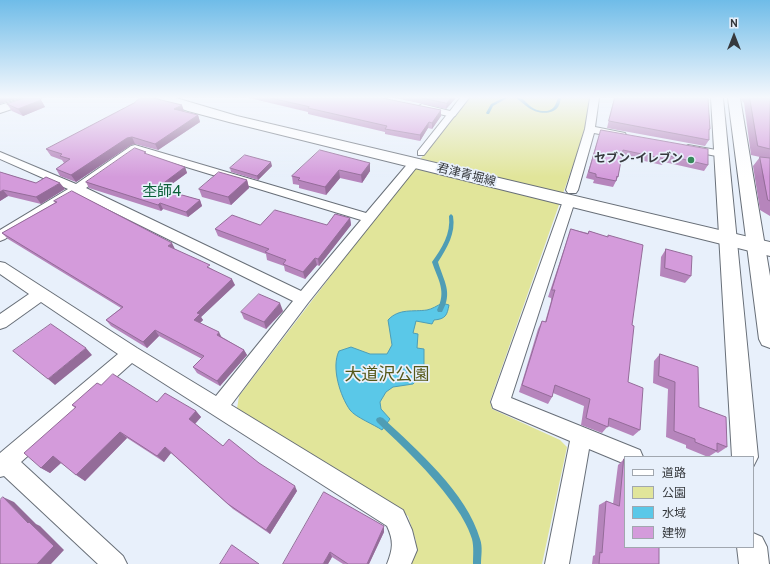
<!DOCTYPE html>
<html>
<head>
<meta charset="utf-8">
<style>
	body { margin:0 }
	#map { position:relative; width:770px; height:564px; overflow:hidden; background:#e8f0fb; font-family:Overpass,"Noto Sans JP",sans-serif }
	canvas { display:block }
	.legend { position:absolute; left:624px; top:456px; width:130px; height:92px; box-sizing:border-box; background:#e8f0fb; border:1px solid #a1a7af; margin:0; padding:5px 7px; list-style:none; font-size:12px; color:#36393d }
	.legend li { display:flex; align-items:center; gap:8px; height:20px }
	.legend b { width:20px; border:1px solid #a1a7af }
	.north { position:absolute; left:714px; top:16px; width:40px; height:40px; -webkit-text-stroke:3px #e8f0fb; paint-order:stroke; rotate:0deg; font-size:11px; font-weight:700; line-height:16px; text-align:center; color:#36393d }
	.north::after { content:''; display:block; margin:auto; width:14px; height:18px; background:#36393d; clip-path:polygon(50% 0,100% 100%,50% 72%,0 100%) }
</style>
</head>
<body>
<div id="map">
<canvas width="770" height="564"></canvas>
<ul class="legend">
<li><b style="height:5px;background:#fff"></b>道路</li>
<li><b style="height:11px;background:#e1e59a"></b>公園</li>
<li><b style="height:11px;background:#5ac8e8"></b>水域</li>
<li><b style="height:11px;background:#d49bdb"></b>建物</li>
</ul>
<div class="north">N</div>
</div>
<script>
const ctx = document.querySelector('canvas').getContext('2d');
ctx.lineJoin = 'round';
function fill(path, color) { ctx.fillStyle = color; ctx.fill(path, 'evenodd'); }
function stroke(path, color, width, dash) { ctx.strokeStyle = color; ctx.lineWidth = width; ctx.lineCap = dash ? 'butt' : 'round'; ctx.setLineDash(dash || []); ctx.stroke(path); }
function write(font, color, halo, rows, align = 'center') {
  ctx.font = font + ' Overpass,"Noto Sans JP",sans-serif'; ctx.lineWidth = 3.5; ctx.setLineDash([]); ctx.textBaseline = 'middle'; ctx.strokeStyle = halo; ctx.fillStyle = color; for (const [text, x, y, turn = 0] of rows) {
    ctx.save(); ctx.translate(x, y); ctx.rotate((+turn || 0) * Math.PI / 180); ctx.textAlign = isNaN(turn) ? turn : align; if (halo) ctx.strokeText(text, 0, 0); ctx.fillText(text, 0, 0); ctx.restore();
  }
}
fill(new Path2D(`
	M467 98H590L586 128 490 401 492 409 560 440 567 447 542 564H407L416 541 408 516 237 409 239 396Z`), '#e1e59a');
const water = new Path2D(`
	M442 303 449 305C447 315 446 319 434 320L432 324 416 321 413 333 418 334 417 348 424 349V373L413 384 393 387 386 392 380 402 381 409 390 419 382 430C375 425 355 417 350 410 340 396 331 367 339 351L351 347 370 354H387L392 345 388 320C399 308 413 312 427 310 432 309 437 306 442 303Z`);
fill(water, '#5ac8e8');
stroke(water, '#4f9db5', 1);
fill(new Path2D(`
	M503 98H507L493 106 489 114H487L486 113 491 104Z
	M516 98C523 97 525 102 530 106 536 111 548 114 554 107 556 104 557 101 558 98H561C560 101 560 104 558 107 551 116 536 113 529 108 524 105 521 101 516 98Z
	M451 214 453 216C456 233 447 248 438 262 444 282 453 292 442 312H438L437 310C447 291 438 280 432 262 442 248 451 234 449 216Z
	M380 417 383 418C417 450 467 493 480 539 483 547 481 556 481 564H473C473 556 474 547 472 539 468 526 460 513 451 501 430 472 403 447 377 422L376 420 377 418Z`), '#4f9db5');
const pedestrian = new Path2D(`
	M449 112H452L456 114 424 155H418V151Z`);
const minor = new Path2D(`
	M460 98H469L455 116 452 117 419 109 417 107 422 104 450 111Z
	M590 98H599L595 127 625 133 626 135 621 138 594 133 578 190 576 193H568L566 190 585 129Z
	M135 145 366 213 410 161H418L420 163 308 303 231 405 403 510 412 530 417 550 411 564H387C393 549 394 541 387 526L132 363 21 462 123 556 127 564H98L4 476 0 477V453L118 354 41 302 6 327 0 329V314L29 294 0 274V262L5 263 137 348 216 396 293 301 77 194 5 239 0 241V230L68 189 0 159V152L76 184 131 146ZM137 152 361 220 301 291 86 188Z
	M688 145 722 151 727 154 722 157 684 150 683 148Z
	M569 197 573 198 575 201 511 398 640 450 643 457H625V464L589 449 569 564H545L570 441 493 408 491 402 563 201 565 198Z`);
const tertiary = new Path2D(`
	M24 98H41L39 100 0 113V105Z
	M711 98H723L758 457 753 467V457H732Z
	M728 98H740L770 276V348L762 345 759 339Z
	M753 533 762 537 767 547 769 564H739L737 547H753Z`);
const secondary = new Path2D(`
	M158 98H176L237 116 770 242V256L229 122 188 111 159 101Z`);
stroke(pedestrian, '#686f78', 2);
stroke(minor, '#686f78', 2);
stroke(tertiary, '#686f78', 2);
stroke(secondary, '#686f78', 2);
fill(pedestrian, '#fff');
fill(minor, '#fff');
fill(tertiary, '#fff');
fill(secondary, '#fff');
fill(new Path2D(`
	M249 98H382L441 110V116L432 129 428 128 420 141 385 134V132L308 114V112Z
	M395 98H456L446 109Z
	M614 98H708L710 129 709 131V140L705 146 607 128Z
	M740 98H770V216L760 210 753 166 760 157 751 155 744 103Z
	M41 100 45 107 23 116 12 111 7 104Z
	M184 111V112L198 115 200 122 158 150 135 144 131 145 76 182 60 176 56 169 64 163 62 160 51 156 46 149Z
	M601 130 708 165 704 171 664 162 662 165 622 156 618 177 613 187 593 183 594 180 586 178 599 136Z
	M147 155 185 167 187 173 164 190 200 200 202 206 188 217 163 209 161 211 89 188 86 182Z
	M370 163V171L362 183 340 178 326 195 299 188V185L293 184 292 176Z
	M272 166 258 180 231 172 230 168Z
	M0 172 36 183 65 189 41 204 8 196 0 201Z
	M247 180 249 188 231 205 202 197 199 189Z
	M54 201 175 249 212 269 235 285 201 317 203 320 200 323 222 337 244 350 247 355 220 386 197 373 193 367 202 359 159 336 147 348 111 326 106 320 121 308 8 239 2 233 55 203Z
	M350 218 351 225 319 266 317 265 305 279 285 271 284 266 267 260 266 254 218 236 215 229 327 225Z
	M571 229 588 233 589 231 608 237V235L632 325 628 382 640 430 633 436 608 426 602 433 581 425 584 406 553 393 552 397 548 404 519 392 538 329 542 321 545 322 551 301V298L548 297 568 237Z
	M666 249 691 276 685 283 660 276 661 257Z
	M283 311 266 329 244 319 241 312Z
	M660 354 699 407 727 447 718 453 716 452 708 457 686 448V445L666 437 668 389 653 383 654 361Z
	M101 385 157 402 196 411 201 417 195 424 223 446 259 463 297 491 270 534 233 509 171 453 164 462 127 438 85 481 61 463 50 473 41 468 75 408 72 405Z
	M624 459 659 564H592L593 556 595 555 599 505 606 501 613 504 618 465Z
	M324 492 384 532 369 564H343L332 557 328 564Z`), '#b685bc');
fill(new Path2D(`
	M0 98H20L0 104Z
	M451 98H456L446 109 447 103Z
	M41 100 45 107 23 116 18 109Z
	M182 105 184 111 177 116 174 109Z
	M441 110V116L432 129V123Z
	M198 115 200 122 158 150 155 144Z
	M429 122 428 128 420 141V135Z
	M132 137 135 144 131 145 76 182 71 175 127 138Z
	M271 162 272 166 258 180 257 176Z
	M370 163V171L362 183 361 175Z
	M185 167 187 173 159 193 157 188Z
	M339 170 340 178 326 195 325 187Z
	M247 180 249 188 231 205 228 197Z
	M60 183 65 189 41 204 36 197Z
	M3 190 8 196 0 201V192Z
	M200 200 202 206 188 217 186 212Z
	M160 203 163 209 161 211 158 205Z
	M350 218 351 225 319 266 318 259Z
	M172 243 175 249 168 246Z
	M315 258 317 265 305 279 303 272Z
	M232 279 235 285 201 317 203 320 197 326 194 320 197 313Z
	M280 303 283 311 266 329 264 322Z
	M155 330 159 336 147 348 143 342Z
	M219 332 222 338 217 335Z
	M86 348 92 355 55 385 48 379Z
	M244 350 247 355 220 386 217 381Z
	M196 411 201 417 194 425 189 419Z
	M120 432 127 438 85 481 76 475Z
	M165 447 171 453 164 462 157 456Z
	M53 456 62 462 50 473 41 468Z
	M295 486 297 491 270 534 266 530Z
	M3 497 14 502 36 524 40 526 64 550 51 564H37L28 523Z
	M384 526V532L369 564H367Z
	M330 552 332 557 328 564H323Z`), '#946c99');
const building = new Path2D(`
	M25 98H39L41 100 18 109 7 104Z
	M140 98H153L182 105 174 109 198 115 155 144 132 137 127 138 71 175 56 169 70 159 60 156 62 154 46 149 134 103Z
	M271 98H382L441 110 432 123 429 122 420 135 385 129 387 126 308 108 309 107Z
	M422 98H451L447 103Z
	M615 98H708L710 129H709V140L609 121Z
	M750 98H770V149L758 146Z
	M601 130 708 149V165L665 155V159L623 150 618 177 617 176 616 181 596 177V174L589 172Z
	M135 148 146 152 144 153 185 167 157 188 200 200 186 212 160 203 158 205 86 182Z
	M320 150 370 163 361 175 339 170 325 187 298 180 300 178 292 176Z
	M245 155 271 162 257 176 230 168Z
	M760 157 770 158V201L768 200Z
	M0 172 36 183 46 177 60 183 36 197 3 190 0 192Z
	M219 172 247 180 228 197 199 189Z
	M72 191 172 243 168 246 210 265 207 267 232 279 197 313 200 314 194 320 219 332 217 335 244 350 217 381 193 367 204 356 155 330 143 342 106 320 123 307 2 233 57 202 54 201Z
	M275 210 327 225 335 214 350 218 318 259 315 258 303 272 283 264 286 260 265 252 269 249 215 229 232 215 260 225Z
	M571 229 588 234 589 231 608 237V235L643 245 632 325 634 326 628 382 643 388 640 430 609 418 608 427 586 418 590 399 555 385 552 397 522 385 542 321 546 322 554 293 555 290H552Z
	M666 249 692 256 691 276 665 268Z
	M259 294 280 303 264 322 241 312Z
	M51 324 86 348 48 379 13 351Z
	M660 354 698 367 699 407 726 417 727 447 717 443V451L695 442V439L674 431 675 382 659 376Z
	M113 374 157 402 165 393 196 411 189 419 223 446 229 439 259 463 295 486 266 530 228 504 165 447 157 456 120 432 76 475 53 456 41 468 24 453 76 407 72 405 97 383 101 385Z
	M624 459H625V547H659V564H599L600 552 602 553 606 501 619 506Z
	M324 492 384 526 367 564H348L330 552 323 564H283Z
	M3 497 28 523 29 522 54 546 37 564H0V500Z
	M232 545 259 564H220Z`);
fill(building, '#d49bdb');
stroke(building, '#946c99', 1);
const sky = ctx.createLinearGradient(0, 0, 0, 177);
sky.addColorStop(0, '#6fbce8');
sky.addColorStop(0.55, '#f5f8fd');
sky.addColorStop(1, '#f5f8fd00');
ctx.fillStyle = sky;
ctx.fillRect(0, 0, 770, 177);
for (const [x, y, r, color] of [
	[691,160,4,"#37895b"]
]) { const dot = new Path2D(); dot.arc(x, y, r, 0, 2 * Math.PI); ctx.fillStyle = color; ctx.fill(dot); stroke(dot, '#e8f0fb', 1.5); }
write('bold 12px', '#36393d', '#e8f0fb', [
	["セブン-イレブン",683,160]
], 'right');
write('12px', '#36393d', '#e8f0fb', [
	["君津青堀線",466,176,14]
]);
write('15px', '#0a5f37', '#e8f0fb', [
	["杢師4",162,193]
]);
write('17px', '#555717', '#e8f0fb', [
	["大道沢公園",387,377]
]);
</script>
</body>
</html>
